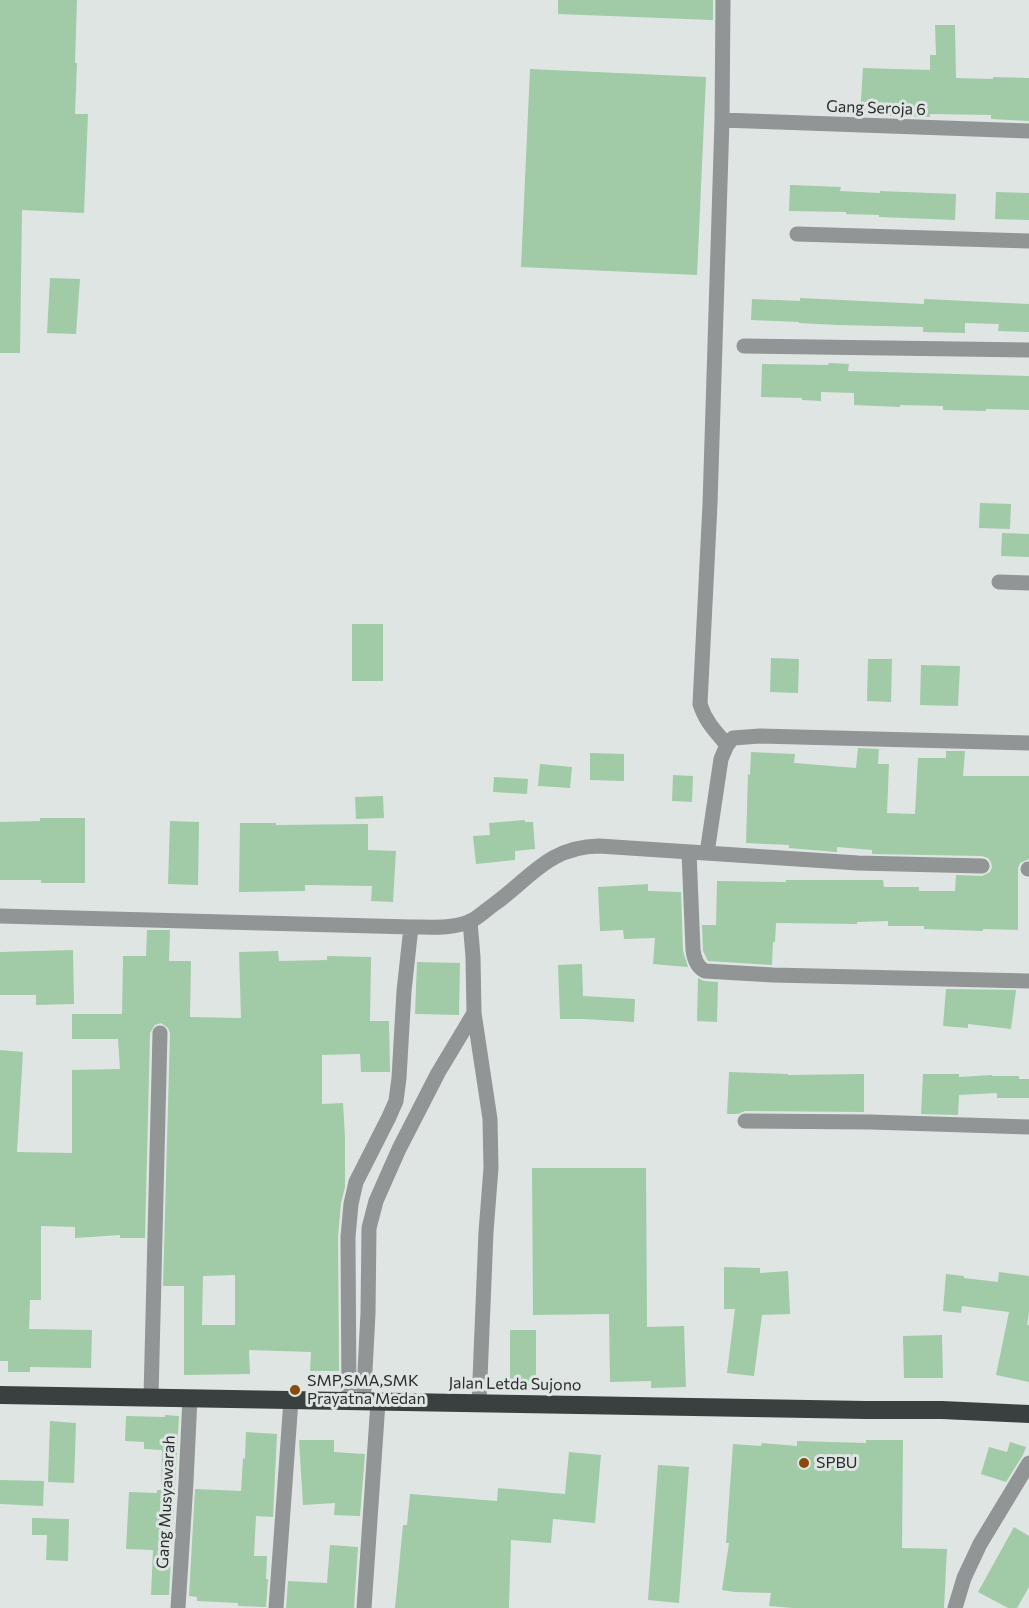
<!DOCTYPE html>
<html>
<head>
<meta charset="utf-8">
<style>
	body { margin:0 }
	canvas { display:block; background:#dee5e3 }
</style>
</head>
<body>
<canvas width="1029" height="1608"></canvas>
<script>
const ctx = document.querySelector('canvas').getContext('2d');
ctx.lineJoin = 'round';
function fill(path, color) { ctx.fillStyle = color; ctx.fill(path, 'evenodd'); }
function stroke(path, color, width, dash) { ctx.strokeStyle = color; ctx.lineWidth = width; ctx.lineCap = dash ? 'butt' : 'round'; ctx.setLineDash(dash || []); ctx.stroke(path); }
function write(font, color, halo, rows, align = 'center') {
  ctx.font = font + ' Commissioner,sans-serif'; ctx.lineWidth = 6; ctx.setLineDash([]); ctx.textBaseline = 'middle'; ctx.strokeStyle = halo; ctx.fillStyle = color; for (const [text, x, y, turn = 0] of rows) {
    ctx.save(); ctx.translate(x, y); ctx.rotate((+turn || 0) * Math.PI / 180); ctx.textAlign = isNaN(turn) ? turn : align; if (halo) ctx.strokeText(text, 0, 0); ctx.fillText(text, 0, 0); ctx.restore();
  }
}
fill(new Path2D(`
	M0 0H77L75 63H77L75 114H88L84 213 22 210 20 353H0Z
	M558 0H713V20L558 14Z
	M935 25H955L956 78 993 79V77L1029 78V121L991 119V115L930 114V117L860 115 863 68 930 70V55H936Z
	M530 69 706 77 697 275 521 267Z
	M790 185 841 187 840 191 880 193V191L956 194 955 220 879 217V215L846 214V212L789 211Z
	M996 192 1029 193V220L995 219Z
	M50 278 80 279 76 334 47 333Z
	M800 298 924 304V299L1029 304V332L998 331 999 324 965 323V333L923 332V327L837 325 799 323V322L751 320 752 299 800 301Z
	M829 363 849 364 848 371 1029 376V410L986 409V411L943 410V406L900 405V407L854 405V393L821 392V401L802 400V398L761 397 762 364 828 365Z
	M980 503 1011 504 1010 529 979 528Z
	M1002 533 1029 534V557L1001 556Z
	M352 624H383V681H352Z
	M771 658 799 659 798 693 770 692Z
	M868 659H892L891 702 867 701Z
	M921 665 960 666 958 706 920 705Z
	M858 748 879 749 878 764H889L887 813 915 814 918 758H946V751H965L963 776H1029V859L1020 863 1018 868V930L983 929V931L924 929V926H888V921L857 922V924L776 923 775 942H773L772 965 708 961 703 951 702 925H716L717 881 786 882V880H883L884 887H919V891H955L956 875 982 876 990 872 992 867 991 862 988 858 982 856 872 854V850L837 847V852L789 848V845L746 843 748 774 750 775 751 752 795 754 794 763 856 768Z
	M590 753 624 754V781L590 780Z
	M540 764 572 767 570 788 538 786Z
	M673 775 693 776 692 802 672 801Z
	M494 777 528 779 527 794 493 792Z
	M383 796 384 818 356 819 355 797Z
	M40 818H85V883H41V880H0V822L40 821Z
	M525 820V822H533L535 849 515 851V860L476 864 473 836 490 835 489 823Z
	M170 821 199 822 198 885 168 884Z
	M240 823H276V825L368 824V850L396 851 393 902 371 901 372 886 305 885V891L239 892Z
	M648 884V891L681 892 683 951 688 967 653 964 655 938 624 939 623 930 600 931 598 887Z
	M147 930H170L169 961H191L190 1017 241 1018 239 952 278 951 279 961 327 960V956L371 957 370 1021H389L390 1072H361L360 1054 322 1055V1104L343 1103 345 1137V1187L341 1203 338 1237 339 1371H310L311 1352 249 1350 250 1374 184 1375V1286H163L170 1033 168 1028 161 1023 155 1025 150 1033 145 1238H120V1235L75 1238V1227L41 1226V1300H30L29 1329 92 1330 91 1368 30 1367V1372H8V1361H0V1050L23 1052 17 1152 72 1153V1070L120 1069 118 1039H72V1014H122L123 956H146ZM235 1275V1325H202L203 1276Z
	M73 950 74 1004 36 1005V995H0V952Z
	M417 962 460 963 459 1015 415 1014Z
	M582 964 583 996 635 999 634 1022 584 1019H560L558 965Z
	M698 978 704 981 718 982 717 1022 697 1021Z
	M946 989 1016 990 1011 1029 968 1024V1028L943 1026Z
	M729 1072 788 1074V1075L864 1074V1112L745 1111 738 1114H727Z
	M923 1074H959V1077L992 1075V1076H1019V1079H1029V1098H997V1093L959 1095 958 1115 921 1114Z
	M532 1168H646L647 1327 684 1326 686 1387 651 1388V1381L610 1382 609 1314 533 1315Z
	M724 1267 760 1268V1273L788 1271 790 1314 762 1315 754 1376 727 1373 735 1309H724Z
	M999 1272 1029 1276V1312L1027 1325H1029V1382L996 1375 1009 1312 962 1306 961 1313 943 1311 946 1274 964 1276V1278L998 1282Z
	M510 1330H536V1391H510Z
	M942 1335 943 1378H904L903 1336Z
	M165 1415 179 1416 169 1595H151L153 1550 126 1549 129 1492 157 1493V1490H161L162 1450 144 1449V1442L125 1441 126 1416 165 1417Z
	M50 1421 76 1423 74 1483 48 1482Z
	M246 1432 277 1434 273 1517 256 1516 254 1556H267L266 1579H268L266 1607 238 1606V1603L197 1601V1597L189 1596 195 1489 241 1491 243 1458 245 1459Z
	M299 1440H334V1452L365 1454 360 1516 334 1515 335 1503 303 1505Z
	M866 1440H903L902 1548 947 1549 944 1608H793L769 1606 771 1593 735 1592 722 1590 729 1543H726L733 1444 761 1446 762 1443 797 1446V1441L866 1443Z
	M1010 1442 1026 1447 1023 1455 1006 1482 981 1474 989 1447 1007 1452Z
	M569 1452 601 1455 595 1523 553 1519 551 1543 511 1540 509 1608H395L403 1525H407L410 1494 497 1501 498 1488 565 1494Z
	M658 1465 689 1467 679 1603 648 1600Z
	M0 1480 44 1481 43 1506 0 1504Z
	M32 1518 69 1519 68 1561 46 1560 47 1535H32Z
	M1014 1527 1029 1536V1587L1017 1608H1008L978 1592Z
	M330 1545 358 1547 354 1608H286L288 1581 327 1583Z`), '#a1cba7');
stroke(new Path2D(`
	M723 0 722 120 710 504 700 704C705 721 716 732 727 745
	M722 120 1029 131
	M797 234 1029 241
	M744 346 1029 350
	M999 582 1029 583
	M689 852 693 950C694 958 697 967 705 971L773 975 1029 981
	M707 853 721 759 727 745 733 738 760 736 1029 743
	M1028 869H1029
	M0 916 411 927C430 927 453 929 471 921 479 917 486 910 493 905 531 878 548 847 599 846L858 863 982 866
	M470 921 473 957 474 1013 490 1119 491 1168 486 1232 479 1403
	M745 1121 870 1122 1029 1127
	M364 1390 368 1313 369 1228 376 1201 399 1149 438 1073 474 1013
	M151 1397 160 1033
	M349 1401 348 1237 351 1204 356 1182 389 1117 396 1101 399 1078 404 991 411 927
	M178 1608 186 1482 190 1398
	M276 1608 291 1400
	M364 1608 378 1402
	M955 1608 964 1578 980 1544 1029 1463`), '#929595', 15);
stroke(new Path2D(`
	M0 1395 866 1410H942L1029 1414`), '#3a4040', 18);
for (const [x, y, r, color] of [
	[295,1390,6,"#894b0c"],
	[804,1463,6,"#894b0c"]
]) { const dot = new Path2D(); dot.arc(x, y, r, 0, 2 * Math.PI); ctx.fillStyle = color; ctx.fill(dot); stroke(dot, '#dee5e3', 2); }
write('16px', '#282b2a', '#dee5e3', [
	["Gang Seroja 6",876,108,2],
	["Jalan Letda Sujono",515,1384,1],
	["Gang Musyawarah",166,1502,-87]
]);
write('16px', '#282b2a', '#dee5e3', [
	["SMP,SMA,SMK",307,1381],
	["Prayatna Medan",307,1399],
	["SPBU",816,1463]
], 'left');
</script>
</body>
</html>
